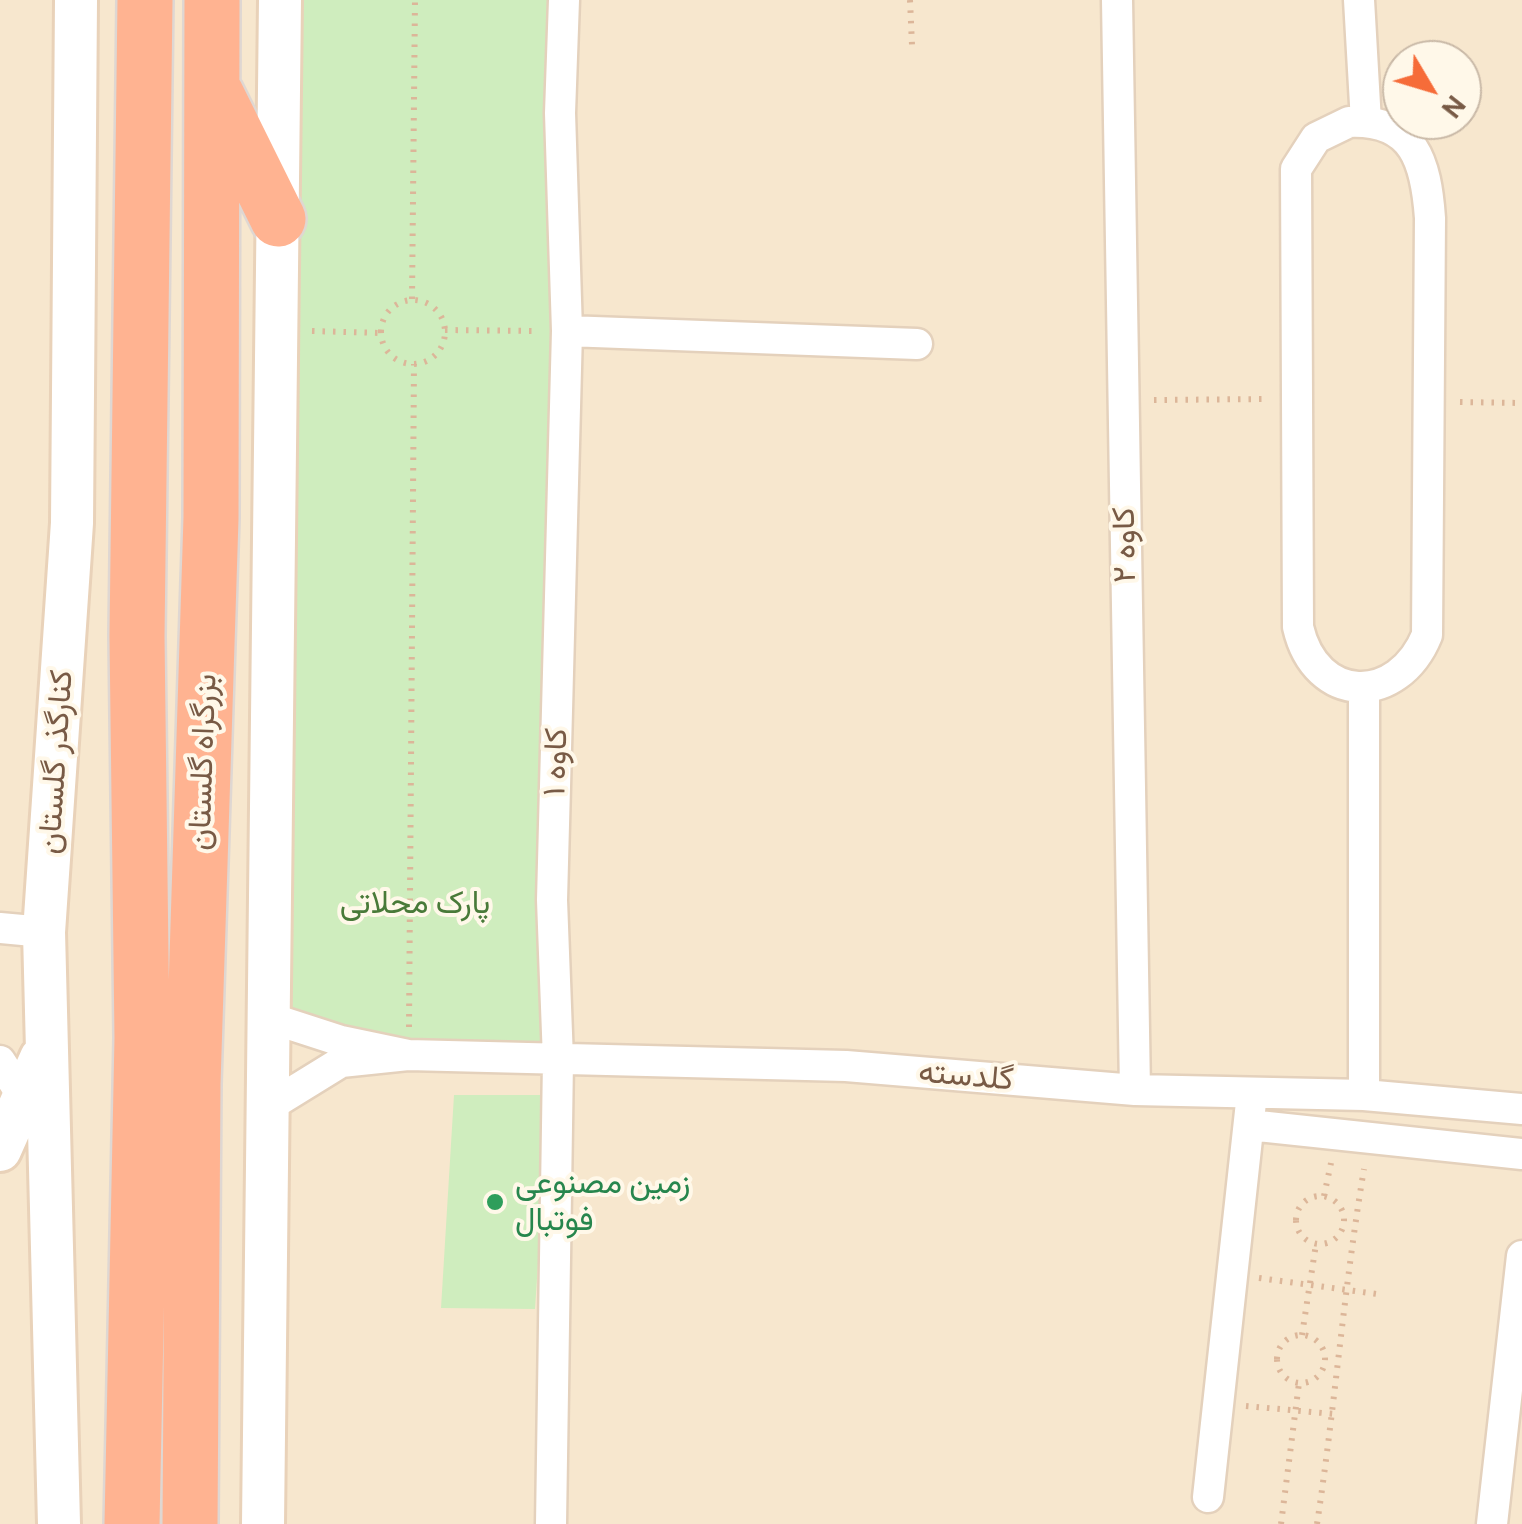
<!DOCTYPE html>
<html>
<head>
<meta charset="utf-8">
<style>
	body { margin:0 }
	#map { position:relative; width:1522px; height:1524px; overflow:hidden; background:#fff4e1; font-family:Cabin,sans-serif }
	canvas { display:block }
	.north { position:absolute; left:1382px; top:40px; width:100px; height:100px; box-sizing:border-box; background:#fff8e9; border:2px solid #c9b9a7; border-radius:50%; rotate:128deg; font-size:28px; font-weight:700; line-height:40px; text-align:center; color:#785a45 }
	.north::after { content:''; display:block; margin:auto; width:35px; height:45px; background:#f66c39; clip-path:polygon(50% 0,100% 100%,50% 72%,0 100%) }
</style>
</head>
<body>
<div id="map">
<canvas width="1522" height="1524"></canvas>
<div class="north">N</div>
</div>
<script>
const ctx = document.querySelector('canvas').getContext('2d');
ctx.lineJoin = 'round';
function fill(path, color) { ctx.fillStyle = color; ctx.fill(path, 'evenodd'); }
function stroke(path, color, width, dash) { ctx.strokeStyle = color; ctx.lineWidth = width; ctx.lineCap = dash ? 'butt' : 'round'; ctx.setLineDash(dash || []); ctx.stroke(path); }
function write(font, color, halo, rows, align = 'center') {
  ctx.font = font + ' Cabin,Vazirmatn,sans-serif'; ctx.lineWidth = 8; ctx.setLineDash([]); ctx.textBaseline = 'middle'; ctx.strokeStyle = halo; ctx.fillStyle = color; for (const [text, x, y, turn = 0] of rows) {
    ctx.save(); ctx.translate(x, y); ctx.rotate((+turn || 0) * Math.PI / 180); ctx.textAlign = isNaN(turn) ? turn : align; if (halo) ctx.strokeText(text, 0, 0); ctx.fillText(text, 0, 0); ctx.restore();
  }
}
fill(new Path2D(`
	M0 0H1522V1524H0ZM1402 60H1462V120H1402Z`), '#f7e7ce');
fill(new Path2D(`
	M279 0H556L558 1060 341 1041 270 1018Z
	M454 1095H549L535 1309 441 1308Z`), '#cfedbe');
const street = new Path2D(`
	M1117 0 1135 1090
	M1359 0 1366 122
	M1349 122C1415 119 1426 163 1430 218L1427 635C1398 706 1316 705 1298 627L1296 169 1316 138Z
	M567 331 917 344
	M1364 687V1095
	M0 928 44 932
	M408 1055 846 1066 1135 1090 1364 1095 1522 1109
	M0 1061 31 1109
	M268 1107 341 1062 408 1055 341 1041 270 1018
	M1249 1125 1522 1154
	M1208 1497 1252 1093
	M551 1524 558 1060 552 900 567 331 560 113 564 0
	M1492 1524 1522 1256`);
const secondary = new Path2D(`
	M0 1150 41 1058
	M59 1524 44 932 72 523 76 0
	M263 1524 280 0`);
const highway = new Path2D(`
	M216 94 278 219
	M132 1524 142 1038 137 636 145 0
	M190 1524 193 1083 211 518 212 0`);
stroke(street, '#e4d1bc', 35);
stroke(secondary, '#e9d2b9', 48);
stroke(highway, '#dfd7d2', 60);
stroke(new Path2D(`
	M910 0 912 45
	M412 299 415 0
	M381 332a32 32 0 1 1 64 0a32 32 0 1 1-64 0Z
	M445 330 539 331
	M312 331 381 333
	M1154 400 1267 399
	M1460 402 1522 403
	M409 1027 414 364
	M1296 1220a24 24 0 1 1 48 0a24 24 0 1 1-48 0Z
	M1324 1196 1331 1163
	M1259 1278 1377 1294
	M1302 1335 1316 1244
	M1277 1359a24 24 0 1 1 48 0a24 24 0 1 1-48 0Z
	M1246 1406 1334 1414
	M1281 1524 1299 1383
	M1317 1524C1335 1406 1344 1287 1364 1169`), '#dcb699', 6, [2.5, 8]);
stroke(street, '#fff', 30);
stroke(secondary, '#fff', 42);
stroke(highway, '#ffb391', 55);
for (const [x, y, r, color] of [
	[495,1202,10,"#2e9e5b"]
]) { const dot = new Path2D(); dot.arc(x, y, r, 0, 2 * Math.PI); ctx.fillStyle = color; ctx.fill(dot); stroke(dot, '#fff8e9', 4); }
write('32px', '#785a45', '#fff8e9', [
	["کاوه ۲",1125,545,-91],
	["کنارگذر گلستان",56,762,-86],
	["بزرگراه گلستان",203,762,-88],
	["کاوه ۱",556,762,-88],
	["گلدسته",966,1076,5]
]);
write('32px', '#497a39', '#fff8e9', [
	["پارک محلاتی",415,904]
]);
write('32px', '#27864d', '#fff8e9', [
	["زمین مصنوعی",515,1184],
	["فوتبال",515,1221]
], 'left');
</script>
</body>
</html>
